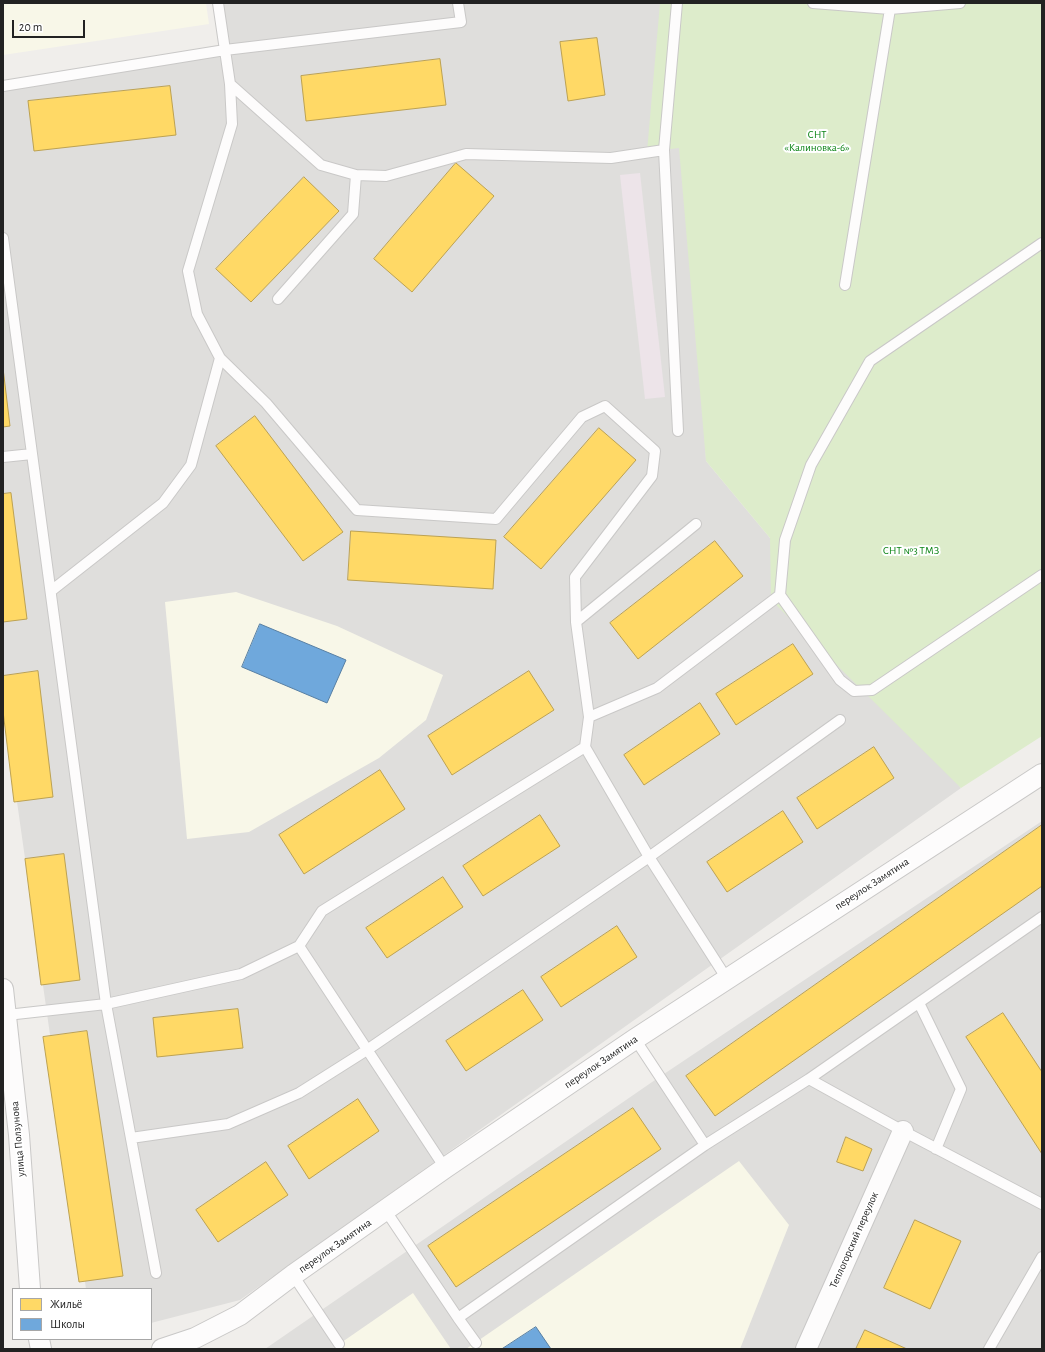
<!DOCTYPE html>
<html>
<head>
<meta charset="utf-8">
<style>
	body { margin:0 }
	#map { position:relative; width:1045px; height:1352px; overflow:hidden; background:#f0eeeb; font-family:"Alegreya Sans",sans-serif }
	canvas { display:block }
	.frame { position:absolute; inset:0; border:4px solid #222; pointer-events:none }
	.legend { position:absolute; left:12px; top:1288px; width:140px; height:52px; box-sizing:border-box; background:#fff; border:1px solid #a7a7a7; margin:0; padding:5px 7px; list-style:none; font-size:12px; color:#222 }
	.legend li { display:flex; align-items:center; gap:8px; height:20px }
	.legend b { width:20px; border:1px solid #a7a7a7 }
	.scale { position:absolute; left:12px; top:20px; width:73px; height:18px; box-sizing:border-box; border:2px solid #222; border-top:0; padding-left:5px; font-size:12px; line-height:14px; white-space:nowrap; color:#222; -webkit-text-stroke:3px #fff; paint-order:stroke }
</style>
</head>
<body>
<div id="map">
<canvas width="1045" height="1352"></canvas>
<div class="frame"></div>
<ul class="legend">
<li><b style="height:11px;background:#ffd966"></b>Жильё</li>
<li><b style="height:11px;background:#6fa8dc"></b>Школы</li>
</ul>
<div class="scale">20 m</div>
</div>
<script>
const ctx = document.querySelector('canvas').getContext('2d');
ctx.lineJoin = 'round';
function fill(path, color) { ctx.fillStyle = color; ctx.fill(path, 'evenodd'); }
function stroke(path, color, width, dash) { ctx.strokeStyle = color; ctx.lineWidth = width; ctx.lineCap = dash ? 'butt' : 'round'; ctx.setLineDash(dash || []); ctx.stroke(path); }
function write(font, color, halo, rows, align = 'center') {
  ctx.font = font + ' "Alegreya Sans",sans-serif'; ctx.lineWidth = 4; ctx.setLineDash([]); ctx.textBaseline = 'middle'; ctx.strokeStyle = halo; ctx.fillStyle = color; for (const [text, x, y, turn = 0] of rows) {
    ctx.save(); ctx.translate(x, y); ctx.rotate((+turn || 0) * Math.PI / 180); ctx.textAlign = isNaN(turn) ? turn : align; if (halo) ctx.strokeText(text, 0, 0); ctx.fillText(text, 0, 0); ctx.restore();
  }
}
fill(new Path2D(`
	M219 3H693L706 461 770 538 961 788 240 1300 151 1323V1289H86L3 703V81L226 50Z
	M1042 821V1349H265L655 1080Z`), '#dfdedc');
fill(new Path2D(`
	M640 173 665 397 645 399 620 175Z`), '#ede4e9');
fill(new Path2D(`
	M3 3H206L209 24 3 55Z
	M236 592 337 626 443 675 426 720 379 758 249 832 187 839 165 602Z
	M739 1161 789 1225 740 1349H466Z
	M413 1293 451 1349H332Z`), '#f8f7e8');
fill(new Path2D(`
	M660 3H1042V736L961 788 771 600 770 538 706 461 679 148 647 152Z`), '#ddeccb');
const homes = new Path2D(`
	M597 38 605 95 568 101 560 42Z
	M440 59 446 105 306 121 301 76Z
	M170 86 176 135 34 151 28 101Z
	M456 163 494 196 412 292 374 259Z
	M304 177 339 211 251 302 216 269Z
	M3 368 10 426 3 427Z
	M255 416 343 532 303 561 216 446Z
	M599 428 636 460 541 569 504 537Z
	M11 493 27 619 3 622V494Z
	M351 531 496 540 493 589 348 580Z
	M715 541 743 576 638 659 610 623Z
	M793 644 813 674 736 725 716 694Z
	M38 671 53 797 14 802 3 711V676Z
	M529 671 554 710 452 775 428 736Z
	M700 703 720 734 644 785 624 755Z
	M874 747 894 778 817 829 797 798Z
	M380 770 405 809 304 874 279 835Z
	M783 811 803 842 727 892 707 862Z
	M540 815 560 846 483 896 463 866Z
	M1042 825V886L715 1116 686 1076Z
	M64 854 80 980 41 985 25 859Z
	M443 877 463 907 387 958 366 928Z
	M617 926 637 957 561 1007 541 977Z
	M523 990 543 1020 466 1071 446 1041Z
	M238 1009 243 1048 157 1057 153 1018Z
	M1003 1013 1042 1072V1154L966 1037Z
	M87 1031 123 1276 79 1282 43 1037Z
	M358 1099 379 1131 309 1179 288 1146Z
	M633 1108 661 1149 456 1287 428 1246Z
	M846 1137 872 1149 863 1171 837 1162Z
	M266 1162 288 1195 218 1242 196 1210Z
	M915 1220 961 1241 930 1309 884 1288Z
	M865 1330 907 1349H856Z`);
fill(homes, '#ffd966');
stroke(homes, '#bda252', 1);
const schools = new Path2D(`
	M260 624 346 660 327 703 242 667Z
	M536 1327 551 1349H502Z`);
fill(schools, '#6fa8dc');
stroke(schools, '#5880a4', 1);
const lane = new Path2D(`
	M218 3 230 84 232 124 188 271 197 314 220 358 266 403 357 510 496 519 582 417 605 406 655 451 652 476 575 577 576 622 589 717 585 747 649 857 727 979
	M677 3 664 150 678 431
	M813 3 890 9 960 3
	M230 84 321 165 356 175 386 176 466 154 611 158 664 150
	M3 86 225 50 461 22 458 3
	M3 238 106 1004 156 1273
	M845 285 890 9
	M278 299 353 214 356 175
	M3 457 32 454
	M51 591 163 503 191 465 220 358
	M780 595 840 680 854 691 872 690 1042 575
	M576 622 696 524
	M589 717 657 688 780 595 785 540 811 465 870 361 1042 243
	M299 946 322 911 585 747
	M919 1003 961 1089 936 1149
	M7 1015 106 1004 241 974 299 946 445 1168
	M635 1039 705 1145
	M809 1079 903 1131 1042 1204
	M131 1138 228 1124 299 1093 367 1050 649 857 840 720
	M386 1211 458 1318 705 1145 809 1079 1042 917
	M293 1275 339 1344
	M458 1318 476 1343
	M989 1349 1042 1257`);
const street = new Path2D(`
	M3 989 19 1135 30 1289
	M39 1339 41 1349
	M162 1349 195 1338 240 1315 293 1275 445 1168 635 1039 1042 774
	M806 1349 903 1131`);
stroke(lane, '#c9c8c7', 12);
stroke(street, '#c9c8c7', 22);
stroke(lane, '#fdfcfc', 10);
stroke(street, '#fdfcfc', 20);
write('11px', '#0c8416', '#fff', [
	["СНТ",817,135],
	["«Калиновка-6»",817,148],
	["СНТ №3 ТМЗ",911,551]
]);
write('11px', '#222', '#fff', [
	["переулок Замятина",872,884,-33],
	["переулок Замятина",601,1062,-34],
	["улица Ползунова",18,1139,-95],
	["Теплогорский переулок",854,1240,-66],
	["переулок Замятина",335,1246,-35]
]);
</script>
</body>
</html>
